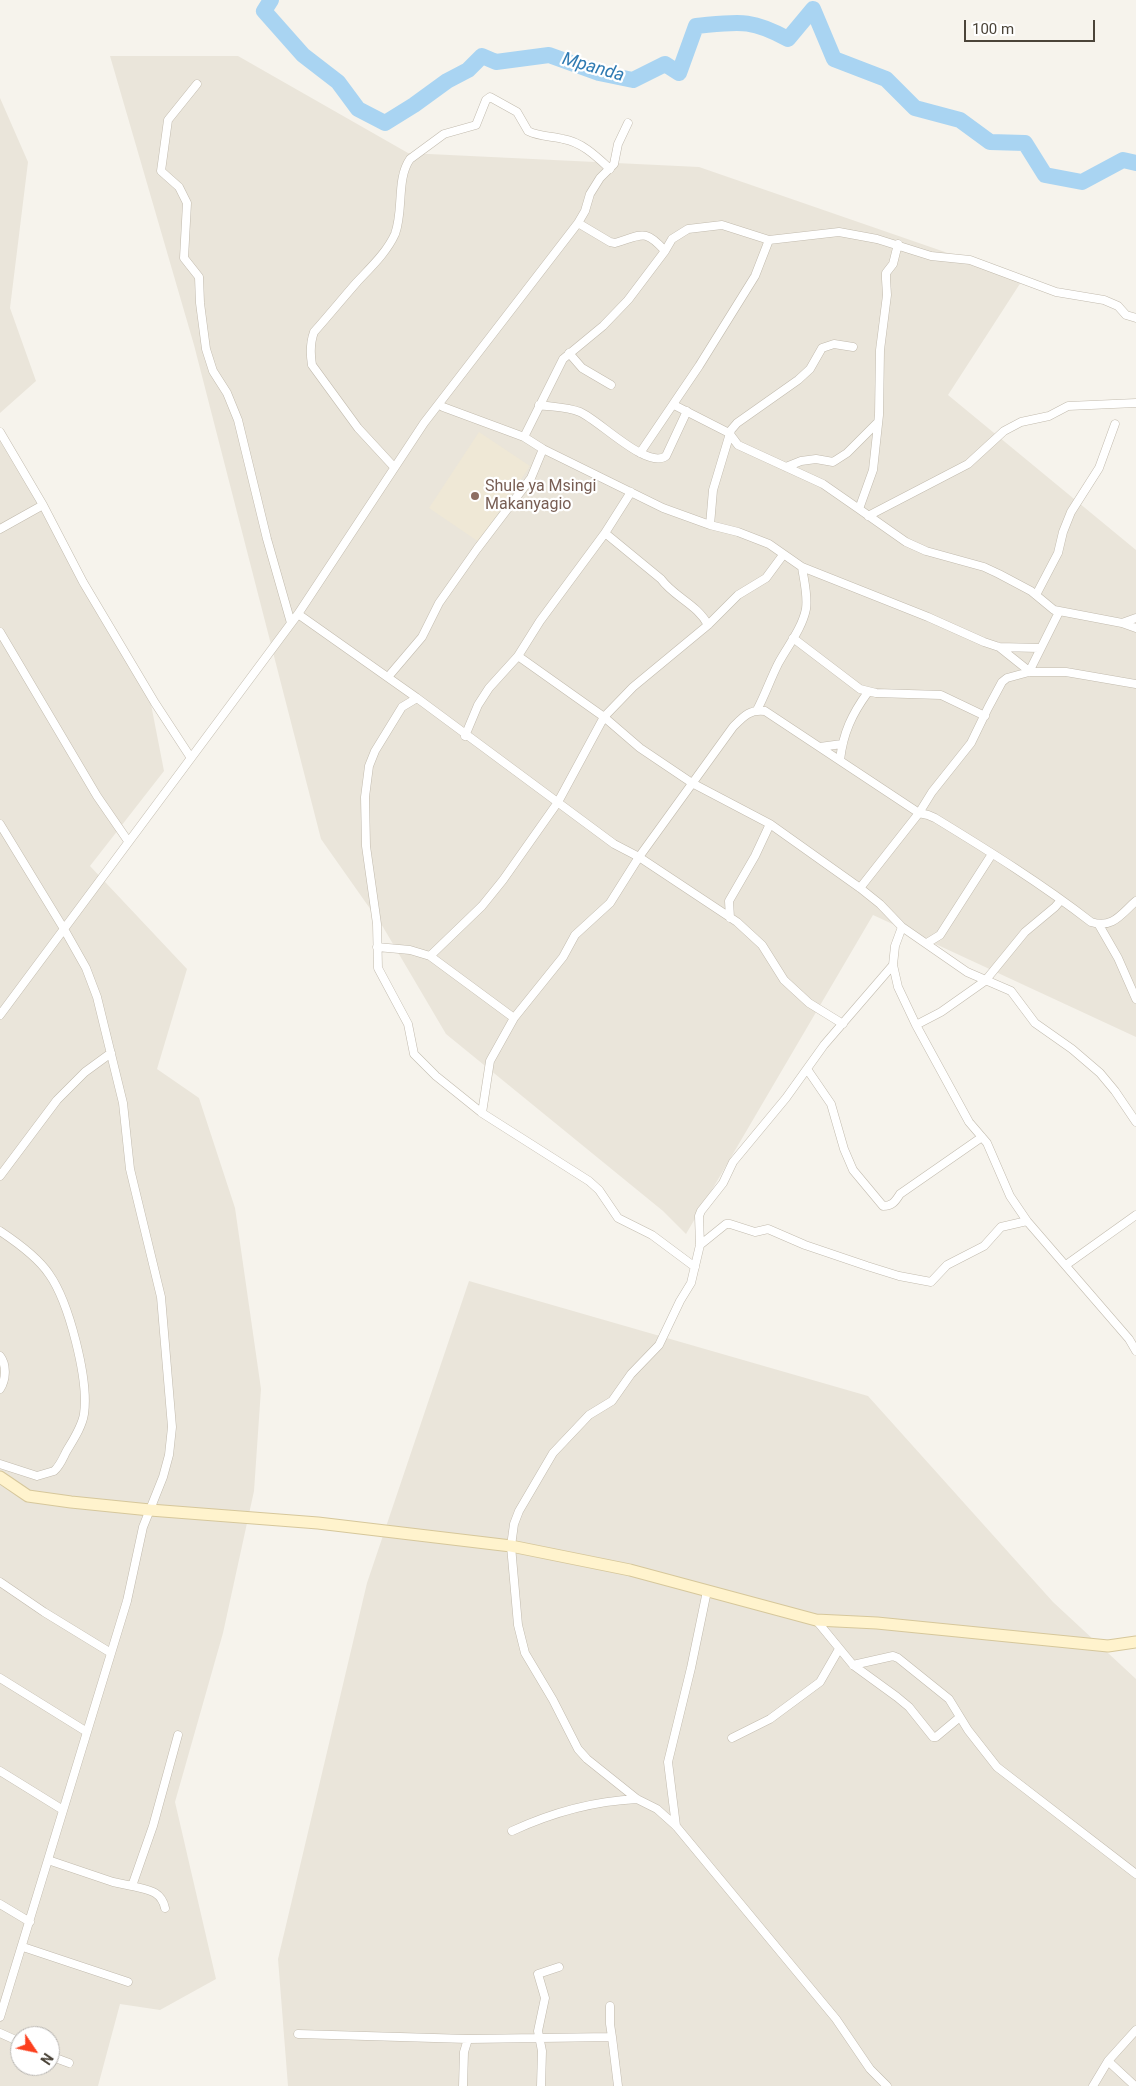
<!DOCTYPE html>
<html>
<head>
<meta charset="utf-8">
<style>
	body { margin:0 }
	#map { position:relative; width:1136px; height:2086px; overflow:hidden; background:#f6f3ec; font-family:Roboto,sans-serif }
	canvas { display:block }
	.north { position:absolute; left:10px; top:2026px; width:50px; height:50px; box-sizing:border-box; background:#fff; border:1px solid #b7b4b0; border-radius:50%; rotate:124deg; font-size:14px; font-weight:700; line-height:20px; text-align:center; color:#4b4439 }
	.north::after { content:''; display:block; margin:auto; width:18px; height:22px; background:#fc3f1d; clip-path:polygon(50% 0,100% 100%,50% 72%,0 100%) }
	.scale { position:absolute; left:964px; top:20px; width:131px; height:22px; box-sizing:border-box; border:2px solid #4b4439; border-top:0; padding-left:6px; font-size:15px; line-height:18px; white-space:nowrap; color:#4b4439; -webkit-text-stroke:4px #fff; paint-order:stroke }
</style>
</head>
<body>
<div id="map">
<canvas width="1136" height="2086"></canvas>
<div class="north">N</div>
<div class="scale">100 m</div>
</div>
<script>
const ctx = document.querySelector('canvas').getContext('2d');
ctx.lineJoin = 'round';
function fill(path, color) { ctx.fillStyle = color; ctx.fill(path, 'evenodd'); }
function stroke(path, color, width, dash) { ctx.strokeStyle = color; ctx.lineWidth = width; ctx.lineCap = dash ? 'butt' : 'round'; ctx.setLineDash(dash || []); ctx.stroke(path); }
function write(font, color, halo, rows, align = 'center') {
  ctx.font = font + ' Roboto,sans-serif'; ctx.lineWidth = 4.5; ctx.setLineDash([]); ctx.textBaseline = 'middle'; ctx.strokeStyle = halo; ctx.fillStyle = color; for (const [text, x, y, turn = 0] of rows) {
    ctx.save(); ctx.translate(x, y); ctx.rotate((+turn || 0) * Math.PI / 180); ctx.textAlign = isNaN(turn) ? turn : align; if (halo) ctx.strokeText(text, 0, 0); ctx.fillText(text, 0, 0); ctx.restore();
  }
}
fill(new Path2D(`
	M110 56H238L408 153 699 167 1023 279 948 395 1136 550V1037L873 915 686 1234 663 1211 446 1034 383 927 321 839 194 345Z
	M0 98 28 162 10 308 36 381 0 413Z
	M0 429 148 689 164 771 90 866 187 969 157 1069 199 1098 235 1208 261 1389 254 1491 223 1633 175 1802 216 1979 160 2010 120 2004 98 2086H0ZM20 2036H50V2066H20Z
	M469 1281 868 1396 1053 1602 1136 1679V2086H288L278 1959 367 1583Z`), '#eae5da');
fill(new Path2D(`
	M479 432 530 466 479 542 429 508Z`), '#efe8d6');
stroke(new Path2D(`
	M271 0 264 11 303 55 338 82 358 109 385 123 414 105 447 81 468 70 482 56 496 62 549 55 599 73 633 80 665 64 679 73 696 26C738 22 750 18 788 39L813 9 834 59 886 79 915 108 960 120 990 142 1025 143 1045 175 1082 182 1123 160 1136 163`), '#a9d4f2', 16);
const street = new Path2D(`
	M197 84 168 120 161 171 179 187 187 203 184 258 199 277 200 303 206 349 213 371 227 393 238 420 267 539 291 623
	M578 223 610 242 615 243C642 235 645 228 665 251
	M898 244 893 264 886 273V279L887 295 880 350 879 415 873 470 859 509 906 542 926 551 984 567 999 574 1031 591 1054 610 1122 623 1136 628
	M569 353 582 368 611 385
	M539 405C553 407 568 407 580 412 599 420 647 470 666 456L687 411
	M674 405 729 433 738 445 823 484 859 509
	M443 407 524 437 543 449 663 508 710 525 738 532 769 544 802 567 928 617 984 642 999 647 1039 648
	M0 432 43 505 83 582 155 703 191 758
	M524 437 563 359 603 326 628 300 665 251 672 239 688 229 722 225 769 240 839 232 877 239 931 256 970 260 1056 292 1104 300 1118 306 1126 315 1136 318
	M640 453 699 366 755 276 769 240
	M394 467 358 428 312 365C310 353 310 343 314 332 329 315 343 298 357 282 371 267 387 252 395 234 404 210 396 179 410 159L444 134 476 125 486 100 490 97 517 112 528 131C540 137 551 136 563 139 582 142 597 157 610 169
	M786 467 801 461 816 459 833 462 847 453 877 423
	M868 516 968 464 1004 431 1021 422 1049 416 1068 406 1136 403
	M710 525 713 490 731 430 737 423 798 380 810 369 822 348 834 344 853 347
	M0 529 43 505
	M605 533 661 579C674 597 698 605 708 625
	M1036 595 1058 553 1063 532 1071 512 1099 468 1115 424
	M298 614 417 698 614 844 639 857 737 922 762 945 784 980 809 1003 843 1024
	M1122 623 1136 618
	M0 632 97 796 128 841
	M793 638 860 689 876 693 941 695 985 716
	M999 647 1029 671
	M518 656 604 717 640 748 692 783 770 824 860 888 880 904 902 927 967 972 1011 991 1035 1023 1072 1049 1100 1073 1115 1091 1136 1122
	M1029 672 1059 612
	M388 677 422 637 439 603 477 549 531 478 543 449
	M417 698 402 707 375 751 369 766 365 797 366 846 377 924 378 968 408 1024 414 1054 436 1076 482 1113 589 1181 599 1190 618 1218 652 1235 695 1267
	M757 710C765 695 770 680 778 664 787 647 802 629 806 609 808 595 804 581 802 567
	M465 736 478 705 489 688 518 656 540 621 605 533 631 492
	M820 747 842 744
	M840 760C843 733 852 714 868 692
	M0 824 64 929 86 968 97 997 123 1103 130 1169 161 1297 172 1427 169 1455 163 1477 143 1527 127 1601 0 2017
	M860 888 919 813 932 792 971 743 988 708 1002 682 1007 678 1029 672H1066L1136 684
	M730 918 729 901 755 856 770 824
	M1099 925 1118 958 1136 999
	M902 927 895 946 893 965 898 987 916 1025 969 1122 987 1143 1010 1196 1027 1221 1129 1339 1136 1351
	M927 943 940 935 992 854
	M377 947 410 950 430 956 514 1018
	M430 956 482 906 503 880 558 802 604 717 633 687 708 625 738 595 766 578 783 555
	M0 1015 298 614 424 423 578 223 585 211 590 194 600 178 614 164 618 144 628 123
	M916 1025 941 1012 985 981 1025 932 1055 907 1061 900
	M807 1069 831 1104 844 1149 853 1170 883 1206C892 1206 895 1202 900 1194L982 1137
	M482 1113 490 1061 514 1018 563 957 575 935 610 903 639 857 733 727C743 717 749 709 765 711L919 813 928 815 935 818C989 851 1042 884 1091 922 1113 929 1121 914 1136 901
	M0 1176 57 1100 85 1072 111 1053
	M0 1231C15 1241 39 1259 49 1274 69 1302 89 1380 84 1414 82 1427 73 1440 66 1452 63 1458 60 1466 54 1471L37 1476 0 1464
	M700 1245 726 1224H730L755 1232 768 1229 805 1245 867 1266 899 1276 931 1282 947 1265 984 1246 1001 1227 1027 1221
	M1066 1265 1136 1215
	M0 1356C7 1365 6 1380 0 1389
	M0 1582 44 1612 111 1653
	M816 1620 853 1665 897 1697 909 1707 933 1737H936L960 1717
	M853 1665 893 1656 898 1658 949 1699 968 1730 997 1767 1136 1874
	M0 1678 87 1732
	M732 1738 770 1719 820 1682 839 1649
	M0 1771 63 1810
	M676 1826 668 1762 691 1668 707 1591
	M512 1831C551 1813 595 1801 637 1799
	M48 1860 113 1882 132 1886 153 1826 178 1735
	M132 1886C147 1890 161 1890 165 1908
	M0 1904 30 1922
	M23 1947 128 1982
	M610 2006V2024L612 2037
	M0 2033 20 2042
	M298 2034 468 2039 612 2037 618 2086
	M50 2056 69 2063
	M1108 2061 1135 2086
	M463 2086 464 2052 468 2039
	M541 2086 542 2051 538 2031 545 1998 538 1974 559 1967
	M887 2086 870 2069 836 2019 676 1826 657 1809 637 1799 587 1759 578 1749 553 1700 525 1653 518 1625 511 1546 514 1524 519 1511 553 1453 589 1415 612 1401 631 1374 659 1345 680 1301 691 1283 700 1245 699 1216 701 1211 723 1183 733 1162 786 1098 824 1045 893 965
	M1093 2086 1108 2061 1136 2030`);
const secondary = new Path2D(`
	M0 1477 28 1496 71 1502 150 1510 318 1523 511 1546 630 1570 816 1620 877 1623 1108 1646 1136 1642`);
stroke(street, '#c2bbae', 9);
stroke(secondary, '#d6c79b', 13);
stroke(street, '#fff', 8);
stroke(secondary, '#fff3cd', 11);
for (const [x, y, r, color] of [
	[475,496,5,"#8d6e63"]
]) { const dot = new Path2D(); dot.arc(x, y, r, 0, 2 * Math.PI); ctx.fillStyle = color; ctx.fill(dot); stroke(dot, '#fff', 2); }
write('16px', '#785e54', '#fff', [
	["Shule ya Msingi",485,487],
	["Makanyagio",485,505]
], 'left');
write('italic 18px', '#2e7ab2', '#fff', [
	["Mpanda",593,68,16]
]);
</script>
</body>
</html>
